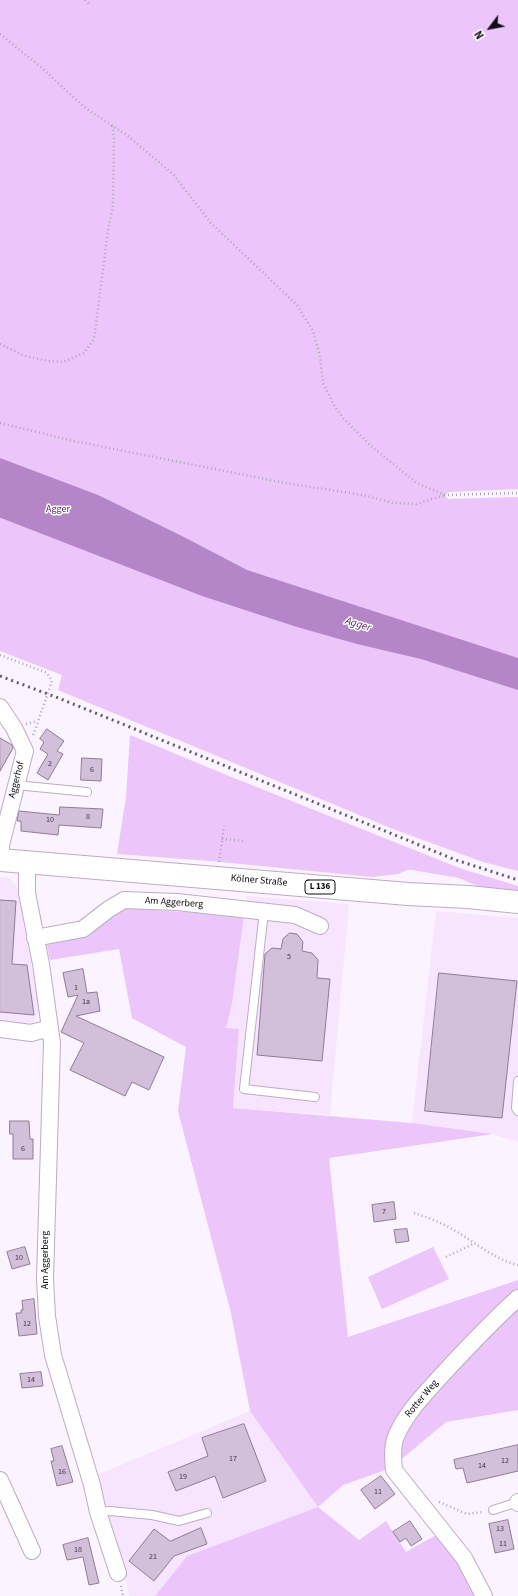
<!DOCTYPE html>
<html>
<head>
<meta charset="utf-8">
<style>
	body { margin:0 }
	#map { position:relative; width:518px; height:1596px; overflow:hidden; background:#fbf3ff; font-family:"Source Sans 3",sans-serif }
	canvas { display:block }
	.north { position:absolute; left:470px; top:8px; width:40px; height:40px; -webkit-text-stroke:3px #fff; paint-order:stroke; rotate:238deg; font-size:11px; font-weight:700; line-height:16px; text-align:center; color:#100a13 }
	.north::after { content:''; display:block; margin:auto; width:14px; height:18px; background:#100a13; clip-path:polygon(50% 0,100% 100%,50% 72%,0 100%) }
</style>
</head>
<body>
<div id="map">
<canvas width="518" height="1596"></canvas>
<div class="north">N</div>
</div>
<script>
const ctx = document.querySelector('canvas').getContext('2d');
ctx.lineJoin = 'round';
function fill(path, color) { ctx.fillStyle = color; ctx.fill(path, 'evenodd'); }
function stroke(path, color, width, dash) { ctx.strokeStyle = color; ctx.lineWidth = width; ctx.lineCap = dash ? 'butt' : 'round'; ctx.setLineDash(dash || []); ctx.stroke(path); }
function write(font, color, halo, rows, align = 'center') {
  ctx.font = font + ' "Source Sans 3",sans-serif'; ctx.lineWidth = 3; ctx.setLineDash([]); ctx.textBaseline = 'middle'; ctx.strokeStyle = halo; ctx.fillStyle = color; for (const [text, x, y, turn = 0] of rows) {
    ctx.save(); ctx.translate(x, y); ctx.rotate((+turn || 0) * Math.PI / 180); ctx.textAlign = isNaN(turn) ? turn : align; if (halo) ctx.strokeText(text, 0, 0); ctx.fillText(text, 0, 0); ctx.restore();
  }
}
fill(new Path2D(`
	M0 877 10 878 17 887 40 1011 37 1017 32 1022 25 1024 0 1022Z
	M247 896 349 904 330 1115 233 1108 239 1030 225 1028 232 1004Z
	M436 911 518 918V1142L493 1134 412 1123Z
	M250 1411 318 1507 187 1556 155 1596H129L123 1564 95 1476Z`), '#f7e4ff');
fill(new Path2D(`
	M0 0H518V489L449 492 445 495 448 499 518 497V871L483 862 393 829 58 690 62 675 0 651Z
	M130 735 224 774 462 869 518 886V891L480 887 459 878 412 870H407L398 874 372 877 211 861 117 854 126 797Z
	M124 908 244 916 232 1004 226 1028 239 1029 233 1108 412 1123 493 1134 329 1158 348 1337 518 1280V1410L446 1422 391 1468 343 1485 318 1507 359 1540 386 1521 406 1552 443 1531 484 1596H155L187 1556 318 1507 250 1411 231 1313 178 1111 186 1047 132 1018 119 949 50 960 47 945 88 934Z
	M433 1247 449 1279 382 1309 368 1277Z`), '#ecc5fb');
fill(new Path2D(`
	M0 458 98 495 182 536 247 570 518 658V690L421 659 357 644 297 627 202 596 1 518H0Z`), '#b586c7');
const building = new Path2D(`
	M47 729 64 741 57 751 63 754 48 780 37 773 48 754 40 749 44 742 40 739Z
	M0 738 12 745 13 748 0 771Z
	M82 758 102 759 101 781 81 780Z
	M60 807 103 809 101 828 59 825 58 835 21 831V821H17L19 811 59 815Z
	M0 900 16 901 12 964 27 965 34 1015 0 1012Z
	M290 933 297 934 303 942 302 951 312 953 318 960 317 978 330 979 322 1061 257 1055 265 954 272 948 281 949 283 939Z
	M83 969 87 993 97 992 100 1011 76 1016 164 1057 149 1090 132 1082 125 1096 70 1070 84 1043 61 1032 78 995 68 997 63 973Z
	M439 973 517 981 502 1118 425 1111Z
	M10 1121H29L30 1139H33V1159H13V1134H10Z
	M394 1202 396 1219 374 1222 372 1205Z
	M407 1229 409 1241 396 1243 394 1230Z
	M25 1247 30 1264 12 1269 7 1252Z
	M34 1299 37 1334 19 1336 16 1313H21V1310H23L22 1301Z
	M41 1372 43 1386 22 1388 20 1374Z
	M244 1424 266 1481 223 1498 215 1476 176 1491 168 1472 208 1456 202 1438Z
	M518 1445V1471L467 1483 463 1468 456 1469 454 1460Z
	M62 1446 73 1482 57 1486 51 1461H54L51 1449Z
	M381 1476 395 1494 375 1509 361 1490Z
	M508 1520 514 1549 495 1553 489 1524Z
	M410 1521 422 1539 411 1546 406 1538 400 1542 393 1532Z
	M201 1528 207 1544 174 1556 154 1581 129 1561 154 1529 170 1541Z
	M88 1538 99 1583 89 1585 83 1557 67 1560 63 1545Z`);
fill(building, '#d2bfda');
stroke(building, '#8e7c95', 1);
const service = new Path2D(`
	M16 785 87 792
	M264 911 244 1089 315 1097
	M518 1081 516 1108 518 1111
	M493 1510 518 1502
	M98 1512 110 1511 152 1515 179 1521 207 1513`);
const minor = new Path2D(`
	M0 707 14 728 25 751 1 845V860
	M27 863V893L41 964 52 1043 45 1279 47 1316 53 1355 92 1485 98 1512 118 1573
	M35 938 83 929 109 909 124 900 177 902 295 915 320 926
	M0 1029 31 1033 50 1028
	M0 1480 32 1551
	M518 1502V1503
	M484 1596 464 1558 394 1470C393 1459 392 1450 395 1439 404 1415 423 1396 440 1377 465 1350 490 1323 518 1298`);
const primary = new Path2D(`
	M0 860 408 894 468 897 518 902`);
stroke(service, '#beabc5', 10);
stroke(minor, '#beabc5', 18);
stroke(primary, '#beabc5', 24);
stroke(new Path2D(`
	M85 0 89 4
	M0 34 42 68 84 107 128 136 173 174 210 222 297 305 313 331 320 356 323 383 335 407 343 418 372 447 417 483 445 495 518 493
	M0 344 25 356 49 361 63 362 84 353 94 339 108 231 113 205 114 138 112 125
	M0 423 74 441 285 483 363 495 394 503 416 504 445 495
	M0 655 47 673 52 681 33 736
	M26 724 37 721
	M222 839 244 841
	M219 862 224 826
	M414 1213C427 1217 440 1222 452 1229 474 1241 493 1259 518 1265
	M446 1257 475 1243
	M439 1502 467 1514 483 1512
	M121 1586 123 1596`), '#aea7b2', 2.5, [1, 3]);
stroke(service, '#fff', 8);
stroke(minor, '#fff', 16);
stroke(primary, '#fff', 22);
stroke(new Path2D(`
	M0 676 61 699 456 860 518 880`), '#635d67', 3, [2, 4]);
write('8px', '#403745', null, [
	["2",50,764],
	["6",92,770],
	["8",88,817],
	["10",50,820],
	["5",289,957],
	["1",76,988],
	["1a",86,1002],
	["6",23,1149],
	["7",384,1212],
	["10",19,1258],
	["12",27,1324],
	["14",31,1380],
	["17",233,1459],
	["12",505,1461],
	["14",482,1466],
	["16",62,1472],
	["19",183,1477],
	["11",378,1492],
	["13",500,1529],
	["11",503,1544],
	["18",78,1550],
	["21",153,1557]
]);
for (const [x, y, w] of [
	[320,887,30]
]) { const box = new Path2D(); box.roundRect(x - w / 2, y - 7, w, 14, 3); ctx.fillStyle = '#fff'; ctx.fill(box); stroke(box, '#100a13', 1); }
write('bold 9px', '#100a13', null, [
	["L 136",320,887]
]);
write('10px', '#571c6a', '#fff', [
	["Agger",58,510]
]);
write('10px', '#100a13', '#fff', [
	["Aggerhof",17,780,-76],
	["Kölner Straße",259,881,5],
	["Am Aggerberg",174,903,4],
	["Am Aggerberg",46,1260,-90],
	["Rotter Weg",422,1399,-50]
]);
write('italic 11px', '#571c6a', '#fff', [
	["Agger",358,625,17]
]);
</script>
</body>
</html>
